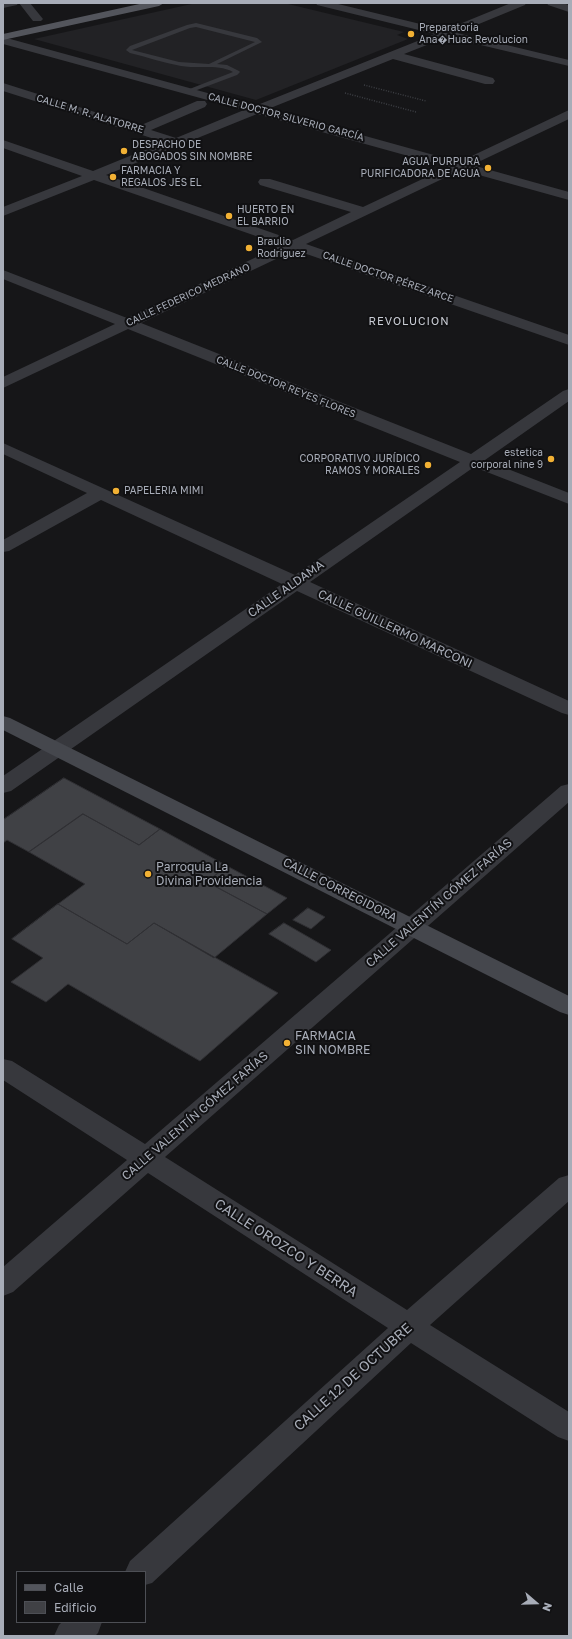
<!DOCTYPE html>
<html>
<head>
<meta charset="utf-8">
<style>
	body { margin:0 }
	#map { position:relative; width:572px; height:1639px; overflow:hidden; background:#161618; font-family:"Golos Text",sans-serif }
	canvas { display:block }
	.frame { position:absolute; inset:0; border:4px solid #a8adb8; pointer-events:none }
	.legend { position:absolute; left:16px; top:1571px; width:130px; height:52px; box-sizing:border-box; background:#111113; border:1px solid #4d4f55; margin:0; padding:5px 7px; list-style:none; font-size:12px; color:#a8adb8 }
	.legend li { display:flex; align-items:center; gap:8px; height:20px }
	.legend b { width:20px; border:1px solid #4d4f55 }
	.north { position:absolute; left:516px; top:1583px; width:40px; height:40px; -webkit-text-stroke:3px #111113; paint-order:stroke; rotate:110deg; font-size:11px; font-weight:700; line-height:16px; text-align:center; color:#a8adb8 }
	.north::after { content:''; display:block; margin:auto; width:14px; height:18px; background:#a8adb8; clip-path:polygon(50% 0,100% 100%,50% 72%,0 100%) }
</style>
</head>
<body>
<div id="map">
<canvas width="572" height="1639"></canvas>
<div class="frame"></div>
<ul class="legend">
<li><b style="height:5px;background:#53555c"></b>Calle</li>
<li><b style="height:11px;background:#404145"></b>Edificio</li>
</ul>
<div class="north">N</div>
</div>
<script>
const ctx = document.querySelector('canvas').getContext('2d');
ctx.lineJoin = 'round';
function fill(path, color) { ctx.fillStyle = color; ctx.fill(path, 'evenodd'); }
function stroke(path, color, width, dash) { ctx.strokeStyle = color; ctx.lineWidth = width; ctx.lineCap = dash ? 'butt' : 'round'; ctx.setLineDash(dash || []); ctx.stroke(path); }
function write(font, color, halo, rows, align = 'center') {
  ctx.font = font + ' "Golos Text",sans-serif'; ctx.lineWidth = 4; ctx.setLineDash([]); ctx.textBaseline = 'middle'; ctx.strokeStyle = halo; ctx.fillStyle = color; for (const [text, x, y, turn = 0] of rows) {
    ctx.save(); ctx.translate(x, y); ctx.rotate((+turn || 0) * Math.PI / 180); ctx.textAlign = isNaN(turn) ? turn : align; if (halo) ctx.strokeText(text, 0, 0); ctx.fillText(text, 0, 0); ctx.restore();
  }
}
fill(new Path2D(`
	M196 3H284L404 32 397 35 408 39 256 100 34 39Z`), '#222225');
const building = new Path2D(`
	M64 778 160 829 139 845 83 814 29 852 7 840 3 843V820Z
	M83 814 139 845 160 829 227 866 207 882 267 914 214 958 154 923 127 944 58 904 85 884 29 852Z
	M227 866 287 898 267 914 207 882Z
	M58 904 127 944 154 923 278 993 200 1061 68 984 46 1002 11 982 43 958 12 939Z
	M308 908 325 917 311 929 293 920Z
	M284 923 331 950 316 962 269 934Z`);
fill(building, '#404145');
stroke(building, '#303034', 1);
stroke(new Path2D(`
	M364 85 426 101
	M345 93 416 112`), '#3d3f44', 1.5, [1, 1.5]);
fill(new Path2D(`
	M196 23 257 38 262 42 217 64 227 65 239 71 240 72 237 75 189 93 187 92V90L233 72C218 64 199 69 181 66 164 63 147 57 130 53L126 50 130 46 187 25ZM196 27 255 42 209 64 179 62 132 50 190 28Z`), '#37383d');
fill(new Path2D(`
	M3 3H18L17 5 3 8Z
	M19 3H30L43 19 41 21H33Z
	M316 3H334L445 30 511 3H526L525 5 457 33 569 60V66L447 37 404 54 493 78 495 81 493 84H485L393 59 268 109 459 162 569 110V119L472 165 569 192V200L461 170 306 244 569 335V345L295 250 141 323 471 454 563 391 569 389V401L485 460 569 493V504L474 467 310 582 569 701V715L562 713 297 591 11 791 3 793V776L282 584 101 500 9 551 3 552V540L87 493 3 454V443L295 575 460 462 128 329 3 388V377L115 324 3 279V270L127 318 282 245 94 180 3 216V207L82 176 3 148V140L93 171 164 142 3 91V83L139 126 197 101H205L207 104 205 107 151 130 176 138 244 110 3 44V37L255 106 435 34 317 5ZM257 114 448 167 363 207 270 179H260L258 182 260 185 351 212 293 240 106 175Z
	M547 3H562L569 5V12L548 5Z
	M569 784V802L165 1157 407 1310 559 1178 569 1175V1201L430 1325 569 1412V1441L558 1437 411 1343 152 1583 145 1585V1572H125L130 1561 388 1328 148 1173 13 1292 3 1296V1267L127 1160 3 1080V1059L12 1061 145 1144 561 786Z
	M62 1622H102L98 1633 95 1636H54L59 1625Z`), '#37383d');
fill(new Path2D(`
	M3 716 10 718 569 996V1015L560 1012 3 730Z`), '#45474d');
fill(new Path2D(`
	M144 3H164L159 6 3 40V34Z`), '#53555c');
for (const [x, y, r, color] of [
	[411,34,4,"#f2b134"],
	[124,151,4,"#f2b134"],
	[488,168,4,"#f2b134"],
	[113,177,4,"#f2b134"],
	[229,216,4,"#f2b134"],
	[249,248,4,"#f2b134"],
	[551,459,4,"#f2b134"],
	[428,465,4,"#f2b134"],
	[116,491,4,"#f2b134"],
	[148,874,4,"#f2b134"],
	[287,1043,4,"#f2b134"]
]) { const dot = new Path2D(); dot.arc(x, y, r, 0, 2 * Math.PI); ctx.fillStyle = color; ctx.fill(dot); stroke(dot, '#111113', 1.5); }
write('10px', '#a8adb8', '#111113', [
	["Preparatoria",419,28],
	["Ana�Huac Revolucion",419,40],
	["DESPACHO DE",132,145],
	["ABOGADOS SIN NOMBRE",132,157],
	["AGUA PURPURA",480,162,"right"],
	["PURIFICADORA DE AGUA",480,174,"right"],
	["FARMACIA Y",121,171],
	["REGALOS JES EL",121,183],
	["HUERTO EN",237,210],
	["EL BARRIO",237,222],
	["Braulio",257,242],
	["Rodriguez",257,254],
	["estetica",543,453,"right"],
	["corporal nine 9",543,465,"right"],
	["CORPORATIVO JURÍDICO",420,459,"right"],
	["RAMOS Y MORALES",420,471,"right"],
	["PAPELERIA MIMI",124,491]
], 'left');
write('10px', '#a8adb8', '#111113', [
	["CALLE M. R. ALATORRE",90,114,17],
	["CALLE DOCTOR SILVERIO GARCÍA",286,117,15],
	["CALLE DOCTOR PÉREZ ARCE",388,277,19],
	["CALLE FEDERICO MEDRANO",188,295,-25],
	["CALLE DOCTOR REYES FLORES",286,387,22]
]);
ctx.letterSpacing = '1px';
write('11px', '#c9ccd4', '#111113', [
	["REVOLUCION",409,322]
]);
ctx.letterSpacing = '0px';
write('12px', '#a8adb8', '#111113', [
	["CALLE ALDAMA",286,589,-35],
	["CALLE GUILLERMO MARCONI",395,629,25],
	["CALLE CORREGIDORA",340,890,27],
	["CALLE VALENTÍN GÓMEZ FARÍAS",439,903,-41],
	["CALLE VALENTÍN GÓMEZ FARÍAS",195,1116,-41]
]);
write('12px', '#a8adb8', '#111113', [
	["Parroquia La",156,867],
	["Divina Providencia",156,881],
	["FARMACIA",295,1036],
	["SIN NOMBRE",295,1050]
], 'left');
write('14px', '#a8adb8', '#111113', [
	["CALLE OROZCO Y BERRA",286,1248,33],
	["CALLE 12 DE OCTUBRE",353,1377,-42]
]);
</script>
</body>
</html>
